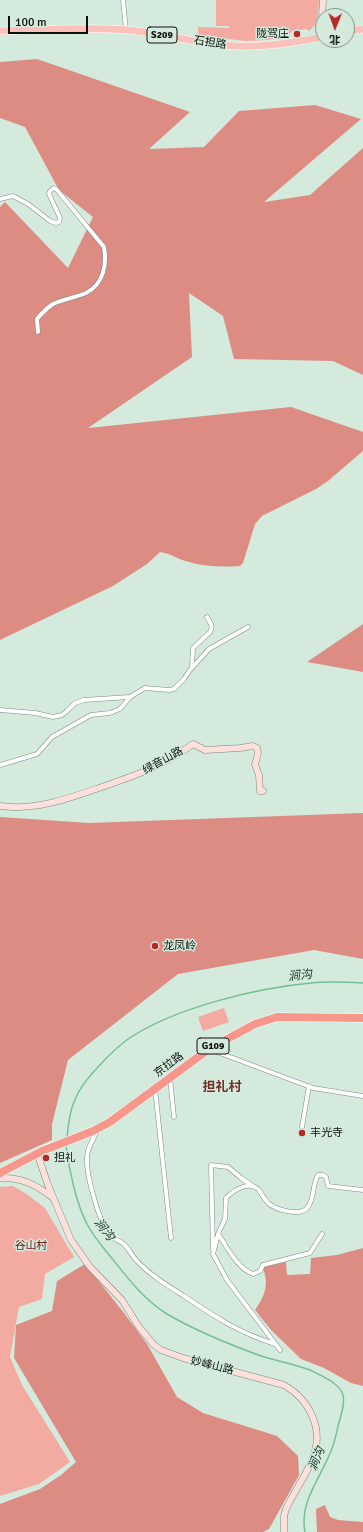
<!DOCTYPE html>
<html>
<head>
<meta charset="utf-8">
<style>
	body { margin:0 }
	#map { position:relative; width:363px; height:1532px; overflow:hidden; background:#d4eadc; font-family:Signika,"Noto Sans SC",sans-serif }
	canvas { display:block }
	.north { position:absolute; left:315px; top:8px; width:40px; height:40px; box-sizing:border-box; background:#d4eadc; border:1px solid #839389; border-radius:50%; rotate:181deg; font-size:11px; font-weight:700; line-height:16px; text-align:center; color:#0a110d }
	.north::after { content:''; display:block; margin:auto; width:14px; height:18px; background:#b72826; clip-path:polygon(50% 0,100% 100%,50% 72%,0 100%) }
	.scale { position:absolute; left:8px; top:16px; width:80px; height:18px; box-sizing:border-box; border:2px solid #0a110d; border-top:0; padding-left:5px; font-size:12px; line-height:14px; white-space:nowrap; color:#0a110d; -webkit-text-stroke:3px #d4eadc; paint-order:stroke }
</style>
</head>
<body>
<div id="map">
<canvas width="363" height="1532"></canvas>
<div class="north">北</div>
<div class="scale">100 m</div>
</div>
<script>
const ctx = document.querySelector('canvas').getContext('2d');
ctx.lineJoin = 'round';
function fill(path, color) { ctx.fillStyle = color; ctx.fill(path, 'evenodd'); }
function stroke(path, color, width, dash) { ctx.strokeStyle = color; ctx.lineWidth = width; ctx.lineCap = dash ? 'butt' : 'round'; ctx.setLineDash(dash || []); ctx.stroke(path); }
function write(font, color, halo, rows, align = 'center') {
  ctx.font = font + ' Signika,"Noto Sans SC",sans-serif'; ctx.lineWidth = 3; ctx.setLineDash([]); ctx.textBaseline = 'middle'; ctx.strokeStyle = halo; ctx.fillStyle = color; for (const [text, x, y, turn = 0] of rows) {
    ctx.save(); ctx.translate(x, y); ctx.rotate((+turn || 0) * Math.PI / 180); ctx.textAlign = isNaN(turn) ? turn : align; if (halo) ctx.strokeText(text, 0, 0); ctx.fillText(text, 0, 0); ctx.restore();
  }
}
fill(new Path2D(`
	M216 0H319C318 12 319 24 309 31L306 29 292 31 288 36 267 40 245 41 198 35V27L229 28V26H216Z
	M224 1008 229 1022 203 1031 198 1017Z
	M13 1186 28 1195 45 1208 74 1257 45 1274 42 1299 19 1307 10 1357 22 1385 70 1462 39 1484 0 1496V1187Z`), '#f3aaa1');
fill(new Path2D(`
	M37 59 190 112 149 149 204 147 239 111 315 105 361 119 264 202 310 195 363 148V375L333 361 234 359 223 316 189 293 192 357 88 428 291 407 363 432V451L328 481 316 489 262 516 255 524 243 563 240 566C223 567 205 567 189 562 179 560 170 553 160 552L147 564 113 586 0 640V207L5 202 68 268 93 217 59 190 25 127 0 118V62Z
	M363 624V672L307 662Z
	M363 813V959L314 950 178 974 68 1060 52 1124V1140L0 1163V817L89 823Z
	M363 1248V1386L351 1383 324 1368 301 1359 271 1330 255 1310C265 1296 270 1283 262 1267L286 1262 287 1275 310 1274 311 1258 337 1255Z
	M85 1264 124 1313 147 1344 177 1397 203 1413 277 1436 298 1456 299 1475 269 1529 263 1532H0V1504L40 1489 61 1475 76 1462 14 1358 16 1325 52 1311 57 1281Z
	M325 1505 330 1517 338 1520 363 1522V1532H317L316 1509Z`), '#dc8c83');
stroke(new Path2D(`
	M67 1138C68 1126 69 1113 74 1102 79 1088 88 1078 98 1067 108 1056 119 1045 131 1037 178 1007 257 988 311 983 328 981 346 982 363 983
	M66 1146C69 1169 76 1203 87 1224 93 1236 102 1246 110 1256 127 1277 143 1299 167 1314 194 1330 231 1345 261 1356 277 1361 294 1364 310 1370 320 1375 340 1383 343 1395 345 1403 342 1413 339 1422 337 1431 335 1442 331 1451 321 1477 299 1502 305 1532`), '#74c094', 1.5);
const street = new Path2D(`
	M123 0 126 30
	M0 199 13 196 28 204 50 221 56 223 59 222 60 218 49 194 50 191 54 188 57 190 104 247C107 264 104 284 86 293 75 298 63 299 53 304 47 308 42 313 37 319L38 332
	M192 667 193 648 210 632C214 626 210 623 207 617
	M0 710 35 713 53 717 62 715 67 711 75 703 84 700 129 697
	M0 765 37 754 52 737 91 715 110 713 120 709 130 697 145 688 169 690 174 689 184 679 190 670 209 649 248 627
	M209 1049 313 1088 363 1096
	M170 1078 174 1117
	M155 1089 171 1238
	M302 1127 309 1086
	M97 1130C93 1142 86 1148 87 1162 87 1176 98 1217 106 1229 112 1240 116 1238 124 1244 129 1249 132 1256 137 1261 150 1275 168 1286 184 1296 212 1315 241 1334 275 1344
	M218 1234 225 1219 226 1198C234 1190 249 1180 259 1190 262 1194 264 1199 268 1203 276 1210 301 1217 308 1207 315 1197 312 1185 318 1175H323L326 1177 328 1186 363 1190
	M213 1250 211 1165 228 1167 241 1178 253 1186
	M280 1350 227 1280 213 1254 218 1234C228 1248 237 1268 253 1274L260 1271 263 1265 310 1253 322 1234`);
const secondary = new Path2D(`
	M321 37 323 0
	M0 806C34 811 67 799 99 788 134 776 163 766 193 744L205 750 240 748 253 746 257 748 258 753 255 765 259 775 260 791H263
	M37 1153 48 1185 71 1240 90 1267 122 1300 139 1327 154 1345 161 1350 183 1358 284 1385C310 1400 325 1430 312 1460 305 1477 294 1492 286 1509L284 1516V1532
	M0 1178C21 1177 37 1185 53 1198`);
const primary = new Path2D(`
	M0 31C42 30 85 27 128 30 160 33 191 42 224 45 258 49 290 43 323 37
	M347 32 363 29`);
const highway = new Path2D(`
	M0 1173 42 1151 93 1131 110 1122 209 1049 255 1024 277 1017 363 1018`);
stroke(street, '#788b7f', 5);
stroke(secondary, '#788b7f', 7);
stroke(primary, '#fff', 8);
stroke(highway, '#fff', 9);
stroke(street, '#fff', 4);
stroke(secondary, '#fde0dc', 6);
stroke(primary, '#fac1ba', 7);
stroke(highway, '#f7978c', 8);
for (const [x, y, r, color] of [
	[297,34,4,"#b72826"],
	[155,946,4,"#b72826"],
	[302,1133,4,"#b72826"],
	[46,1158,4,"#b72826"]
]) { const dot = new Path2D(); dot.arc(x, y, r, 0, 2 * Math.PI); ctx.fillStyle = color; ctx.fill(dot); stroke(dot, '#d4eadc', 1.5); }
for (const [x, y, w] of [
	[162,35,30],
	[213,1046,32]
]) { const box = new Path2D(); box.roundRect(x - w / 2, y - 8, w, 16, 3); ctx.fillStyle = '#d4eadc'; ctx.fill(box); stroke(box, '#0a110d', 1); }
write('bold 10px', '#0a110d', null, [
	["S209",162,35],
	["G109",213,1046]
]);
write('11px', '#0a110d', '#d4eadc', [
	["陇驾庄",289,34,"right"],
	["龙凤岭",163,946],
	["丰光寺",310,1133],
	["担礼",54,1158]
], 'left');
write('11px', '#0a110d', '#d4eadc', [
	["石担路",210,43,8],
	["绿音山路",163,761,-29],
	["京拉路",169,1065,-37],
	["妙峰山路",212,1366,14]
]);
write('11px', '#741413', '#d4eadc', [
	["谷山村",31,1246]
]);
write('italic 12px', '#143624', '#d4eadc', [
	["涧沟",300,976,-7],
	["涧沟",104,1230,52],
	["涧沟",317,1459,-67]
]);
write('bold 13px', '#732d28', '#d4eadc', [
	["担礼村",222,1088]
]);
</script>
</body>
</html>
